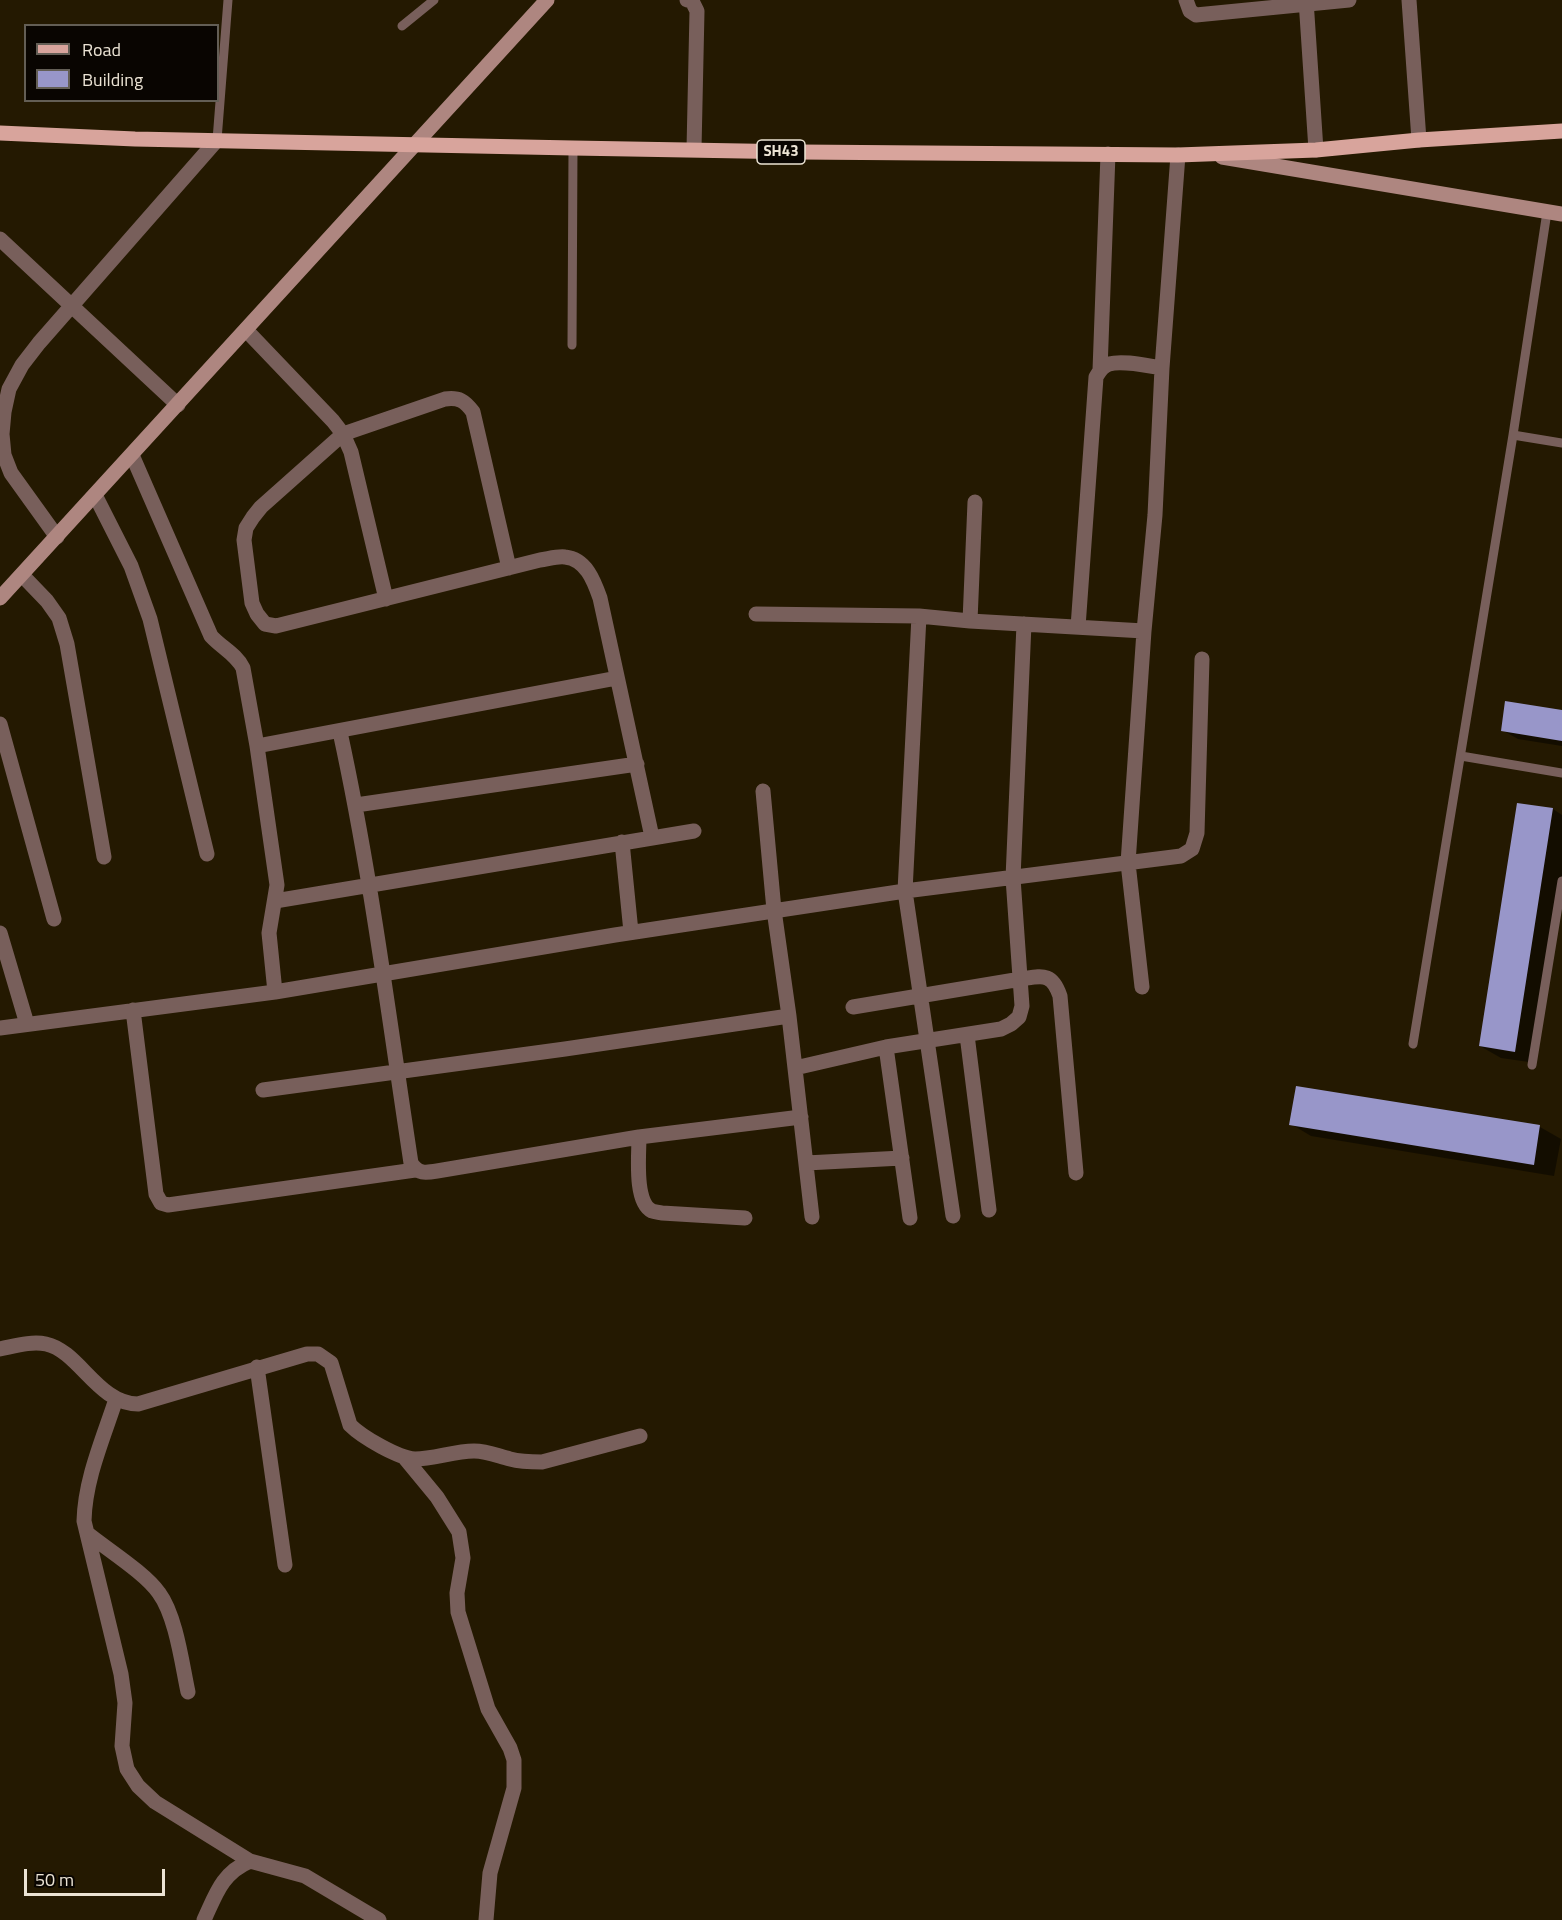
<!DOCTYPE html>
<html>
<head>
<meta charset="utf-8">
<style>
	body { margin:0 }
	#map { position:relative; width:1562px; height:1920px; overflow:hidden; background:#241901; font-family:"Titillium Web",sans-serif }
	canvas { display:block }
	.legend { position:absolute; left:24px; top:24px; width:195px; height:78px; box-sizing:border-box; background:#090501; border:2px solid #635e55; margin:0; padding:8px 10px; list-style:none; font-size:18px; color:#ebe3d4 }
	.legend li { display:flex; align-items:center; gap:12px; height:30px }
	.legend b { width:30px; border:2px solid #635e55 }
	.scale { position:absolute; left:24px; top:1869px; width:141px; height:27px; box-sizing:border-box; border:3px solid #ebe3d4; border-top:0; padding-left:8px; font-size:18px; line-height:21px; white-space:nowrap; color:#ebe3d4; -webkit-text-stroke:4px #090501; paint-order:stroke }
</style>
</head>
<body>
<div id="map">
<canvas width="1562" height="1920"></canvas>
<ul class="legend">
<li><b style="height:8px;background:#d8a49c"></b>Road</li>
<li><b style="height:16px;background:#9896c9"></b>Building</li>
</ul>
<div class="scale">50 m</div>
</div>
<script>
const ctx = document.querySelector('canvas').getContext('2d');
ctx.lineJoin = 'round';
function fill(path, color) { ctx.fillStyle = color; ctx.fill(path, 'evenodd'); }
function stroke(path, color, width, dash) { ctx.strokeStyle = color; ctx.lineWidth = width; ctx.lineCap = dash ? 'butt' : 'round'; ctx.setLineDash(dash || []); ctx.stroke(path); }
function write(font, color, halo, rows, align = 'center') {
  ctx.font = font + ' "Titillium Web",sans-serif'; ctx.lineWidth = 6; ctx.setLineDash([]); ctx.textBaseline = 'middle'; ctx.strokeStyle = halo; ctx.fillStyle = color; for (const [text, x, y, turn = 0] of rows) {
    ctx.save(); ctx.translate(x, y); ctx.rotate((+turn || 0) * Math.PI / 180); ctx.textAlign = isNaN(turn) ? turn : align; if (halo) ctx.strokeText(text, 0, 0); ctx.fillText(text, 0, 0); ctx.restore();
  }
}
fill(new Path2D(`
	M1562 711V746L1518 739 1502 730Z
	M1553 809 1562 815V893L1536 1063 1501 1058 1480 1046Z
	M1297 1087 1540 1127 1561 1139 1554 1176 1311 1136 1291 1124Z`), '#0007');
fill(new Path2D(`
	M1505 701 1562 710V741L1501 731Z
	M1517 803 1553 808 1515 1052 1479 1046Z
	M1296 1086 1540 1125 1534 1165 1289 1125Z`), '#9896c9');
stroke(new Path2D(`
	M402 26 434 0
	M217 140 228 0
	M572 345 573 148
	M1513 435 1562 443
	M1461 756 1562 773
	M1413 1044 1513 435 1547 212
	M1532 1065 1562 881`), '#785f5b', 9);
stroke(new Path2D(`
	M687 0 692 1 697 11 694 149
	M1186 0 1190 11 1196 15 1349 0
	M1306 0 1316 150
	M1409 0 1419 140
	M0 239 178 405
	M246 330 333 421 343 434 351 452 386 599
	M1100 370 1108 154
	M132 455 211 636C222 648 236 654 243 668L257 746 277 885 269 933 275 992
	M95 495 131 566 150 619 207 854
	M57 537 11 473 4 455 2 434 4 412 9 389 22 365 39 343 217 140
	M509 568 473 412C465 401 459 397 445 399L343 434 261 507 253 517 246 528 244 540 252 603 257 614 265 624 276 626 540 560C548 559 557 556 565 557 586 559 594 581 600 598L652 837
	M22 575 47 601 59 618 67 644 104 857
	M756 614 919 616 970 621 1144 631
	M919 616 905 891 953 1216
	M970 621 975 502
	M1078 627 1096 377C1099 372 1102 366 1109 364 1123 360 1148 366 1162 368
	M0 724 54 919
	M340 732C371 874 389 1019 411 1163 418 1174 425 1173 437 1171L639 1137 801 1117
	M257 746 617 678
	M763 791 774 910 789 1016 812 1217
	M356 805 637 764
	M622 842 631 932
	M275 901 694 831
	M0 933 27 1024
	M1142 987 1128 863 1144 631 1155 515 1162 368 1178 155
	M853 1007 1021 979C1042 976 1052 972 1060 996L1076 1173
	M133 1010 156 1194 161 1203 168 1205 415 1170
	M0 1028 275 992 615 935 905 891 1181 856 1192 849 1197 833 1202 659
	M967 1035 989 1210
	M886 1047 910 1218
	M795 1068 886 1047 1001 1029 1011 1024 1019 1017 1022 1006 1013 878 1024 624
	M263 1090 565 1049 789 1016
	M639 1137C639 1155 634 1202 652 1211 655 1212 658 1212 662 1213L745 1218
	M806 1163 902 1158
	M0 1349C15 1346 31 1341 46 1344 79 1351 98 1404 138 1404L307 1354H318L331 1363 350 1425C362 1437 398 1458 415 1459 434 1459 454 1451 474 1451 487 1451 498 1456 510 1459 521 1462 531 1462 542 1462L640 1436
	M257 1367 285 1565
	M116 1399C103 1439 85 1479 84 1521L121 1674 125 1703 122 1746 127 1769 138 1786 155 1802 250 1861
	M404 1457 437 1497 459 1532 463 1558 457 1593 458 1612 488 1709 510 1748 514 1760V1788L490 1873 486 1920
	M87 1533C108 1550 145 1573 159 1593 176 1616 182 1664 188 1692
	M204 1920C216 1894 222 1873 250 1861L305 1876 379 1920`), '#785f5b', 15);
stroke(new Path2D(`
	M1222 157 1562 214
	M0 598 547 0`), '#ae8680', 15);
stroke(new Path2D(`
	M0 133 135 139 573 148 799 152 1178 155 1316 150 1419 140 1562 131`), '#d8a49c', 15);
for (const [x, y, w] of [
	[781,152,48]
]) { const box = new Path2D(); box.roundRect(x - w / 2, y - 12, w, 24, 4.5); ctx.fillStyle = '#090501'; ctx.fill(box); stroke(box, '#ebe3d4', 1.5); }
write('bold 15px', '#ebe3d4', null, [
	["SH43",781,152]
]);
</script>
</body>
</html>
